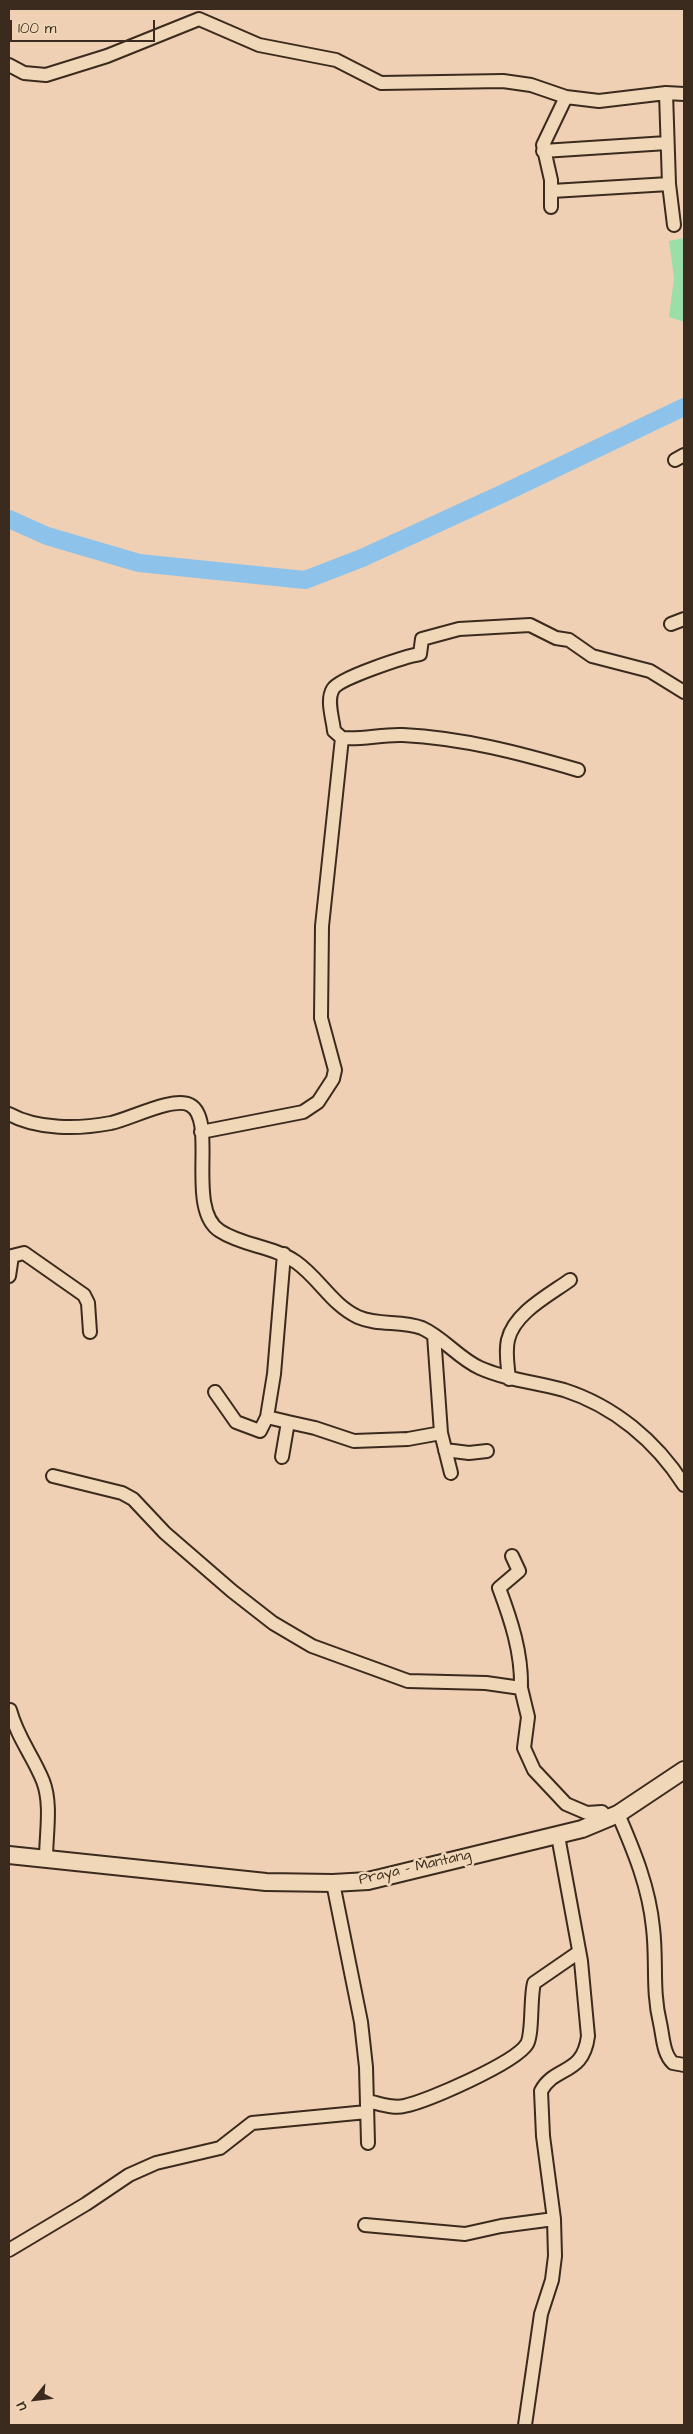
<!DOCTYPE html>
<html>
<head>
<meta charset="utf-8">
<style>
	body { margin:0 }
	#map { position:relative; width:693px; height:2434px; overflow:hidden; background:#efd0b4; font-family:"Architects Daughter",sans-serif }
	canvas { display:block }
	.frame { position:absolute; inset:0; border:10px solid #3b2a1e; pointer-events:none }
	.north { position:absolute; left:10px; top:2374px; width:50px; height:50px; -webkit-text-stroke:4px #efd7b7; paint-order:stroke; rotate:241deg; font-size:14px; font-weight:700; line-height:20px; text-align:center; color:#3b2a1e }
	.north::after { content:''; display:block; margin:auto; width:18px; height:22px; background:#3b2a1e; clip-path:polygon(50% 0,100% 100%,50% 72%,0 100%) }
	.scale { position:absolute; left:10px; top:20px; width:145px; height:22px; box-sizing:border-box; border:2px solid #3b2a1e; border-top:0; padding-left:6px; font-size:15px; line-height:18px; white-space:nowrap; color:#3b2a1e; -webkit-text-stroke:4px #efd7b7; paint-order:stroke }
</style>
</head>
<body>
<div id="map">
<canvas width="693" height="2434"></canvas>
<div class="frame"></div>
<div class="north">U</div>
<div class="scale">100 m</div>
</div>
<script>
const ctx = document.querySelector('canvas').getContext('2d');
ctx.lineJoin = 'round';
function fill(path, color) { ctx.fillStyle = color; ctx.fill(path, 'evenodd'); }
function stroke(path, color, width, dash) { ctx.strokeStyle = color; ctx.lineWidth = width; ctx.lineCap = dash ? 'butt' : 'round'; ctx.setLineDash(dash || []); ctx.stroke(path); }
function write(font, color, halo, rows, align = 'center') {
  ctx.font = font + ' "Architects Daughter",sans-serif'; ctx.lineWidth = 5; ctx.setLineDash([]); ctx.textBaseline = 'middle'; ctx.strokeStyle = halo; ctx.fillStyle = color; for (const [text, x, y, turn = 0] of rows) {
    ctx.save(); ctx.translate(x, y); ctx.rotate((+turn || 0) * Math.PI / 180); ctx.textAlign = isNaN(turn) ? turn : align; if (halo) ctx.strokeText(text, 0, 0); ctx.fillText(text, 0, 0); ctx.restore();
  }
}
fill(new Path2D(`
	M684 238V322L669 317 674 278 669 241Z`), '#9bdeaa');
stroke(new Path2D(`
	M9 519 47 536 139 563 305 580 362 558 506 492 684 407`), '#8dc3eb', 18);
const minor = new Path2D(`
	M9 65 24 73 46 75 107 56 199 19 259 45 336 60 381 83 503 81 531 85 566 97 599 101 666 93 684 94
	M666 93 669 184 674 225
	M543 151 667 143
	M552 191 669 184
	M551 207V180L543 145 566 97
	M675 460 684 455
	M671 624 684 619
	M342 738C362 740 382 734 403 735 463 738 520 753 578 770
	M9 1114C38 1130 79 1129 111 1123 130 1119 174 1096 190 1105 218 1120 185 1209 220 1231 243 1246 273 1246 296 1262 319 1278 332 1305 358 1317 378 1326 402 1320 422 1328 444 1338 458 1358 480 1368 507 1380 535 1382 564 1390 614 1406 656 1441 684 1485
	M201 1132 303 1112 318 1102 333 1079 335 1070 321 1018 322 926 342 738 334 731C333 719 326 700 333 689 339 678 407 656 420 654L422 639 459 629 530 625 556 638 569 640 592 656 650 671 684 692
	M9 1276 12 1256 24 1253 84 1295 88 1303 90 1332
	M434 1335 441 1433 451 1473
	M509 1379C508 1367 505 1352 508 1340 514 1313 549 1295 570 1280
	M215 1392 236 1422 260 1431 267 1417
	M288 1422 315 1428 354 1441 408 1439 441 1433
	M445 1450 469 1453 487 1451
	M282 1457 288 1422 267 1417 274 1374 284 1254
	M53 1476 122 1493 133 1499 165 1533 232 1591 273 1623 312 1646 408 1681 486 1683 521 1688 528 1717 524 1748 534 1770 566 1804 587 1813 602 1812 608 1819
	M512 1556 519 1571 499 1588C511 1620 522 1653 521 1688
	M10 1710C17 1737 33 1756 43 1781 52 1804 46 1834 46 1859
	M618 1814C634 1851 649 1887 653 1928 657 1961 652 1990 660 2023 663 2036 663 2054 673 2063L684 2065
	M333 1883 361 2022 366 2067 368 2143
	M367 2101C378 2103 393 2109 404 2106 428 2101 515 2063 527 2044 533 2033 530 1998 534 1983L579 1952
	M365 2225 465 2234 501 2226 554 2219
	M9 2250 86 2204 129 2175 156 2163 220 2148 252 2123 367 2112
	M525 2425 541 2314 552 2280 555 2256 554 2219 543 2136 541 2091C555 2065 583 2076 588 2036L581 1961 558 1836`);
const major = new Path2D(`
	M9 1855 266 1882 333 1883 368 1881 582 1829 618 1814 684 1770`);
stroke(minor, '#3b2a1e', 16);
stroke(major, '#3b2a1e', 20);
stroke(minor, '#efd7b7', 12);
stroke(major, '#efd7b7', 16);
write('15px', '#3b2a1e', '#efd7b7', [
	["Praya - Mantang",415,1868,-13]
]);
</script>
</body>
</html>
